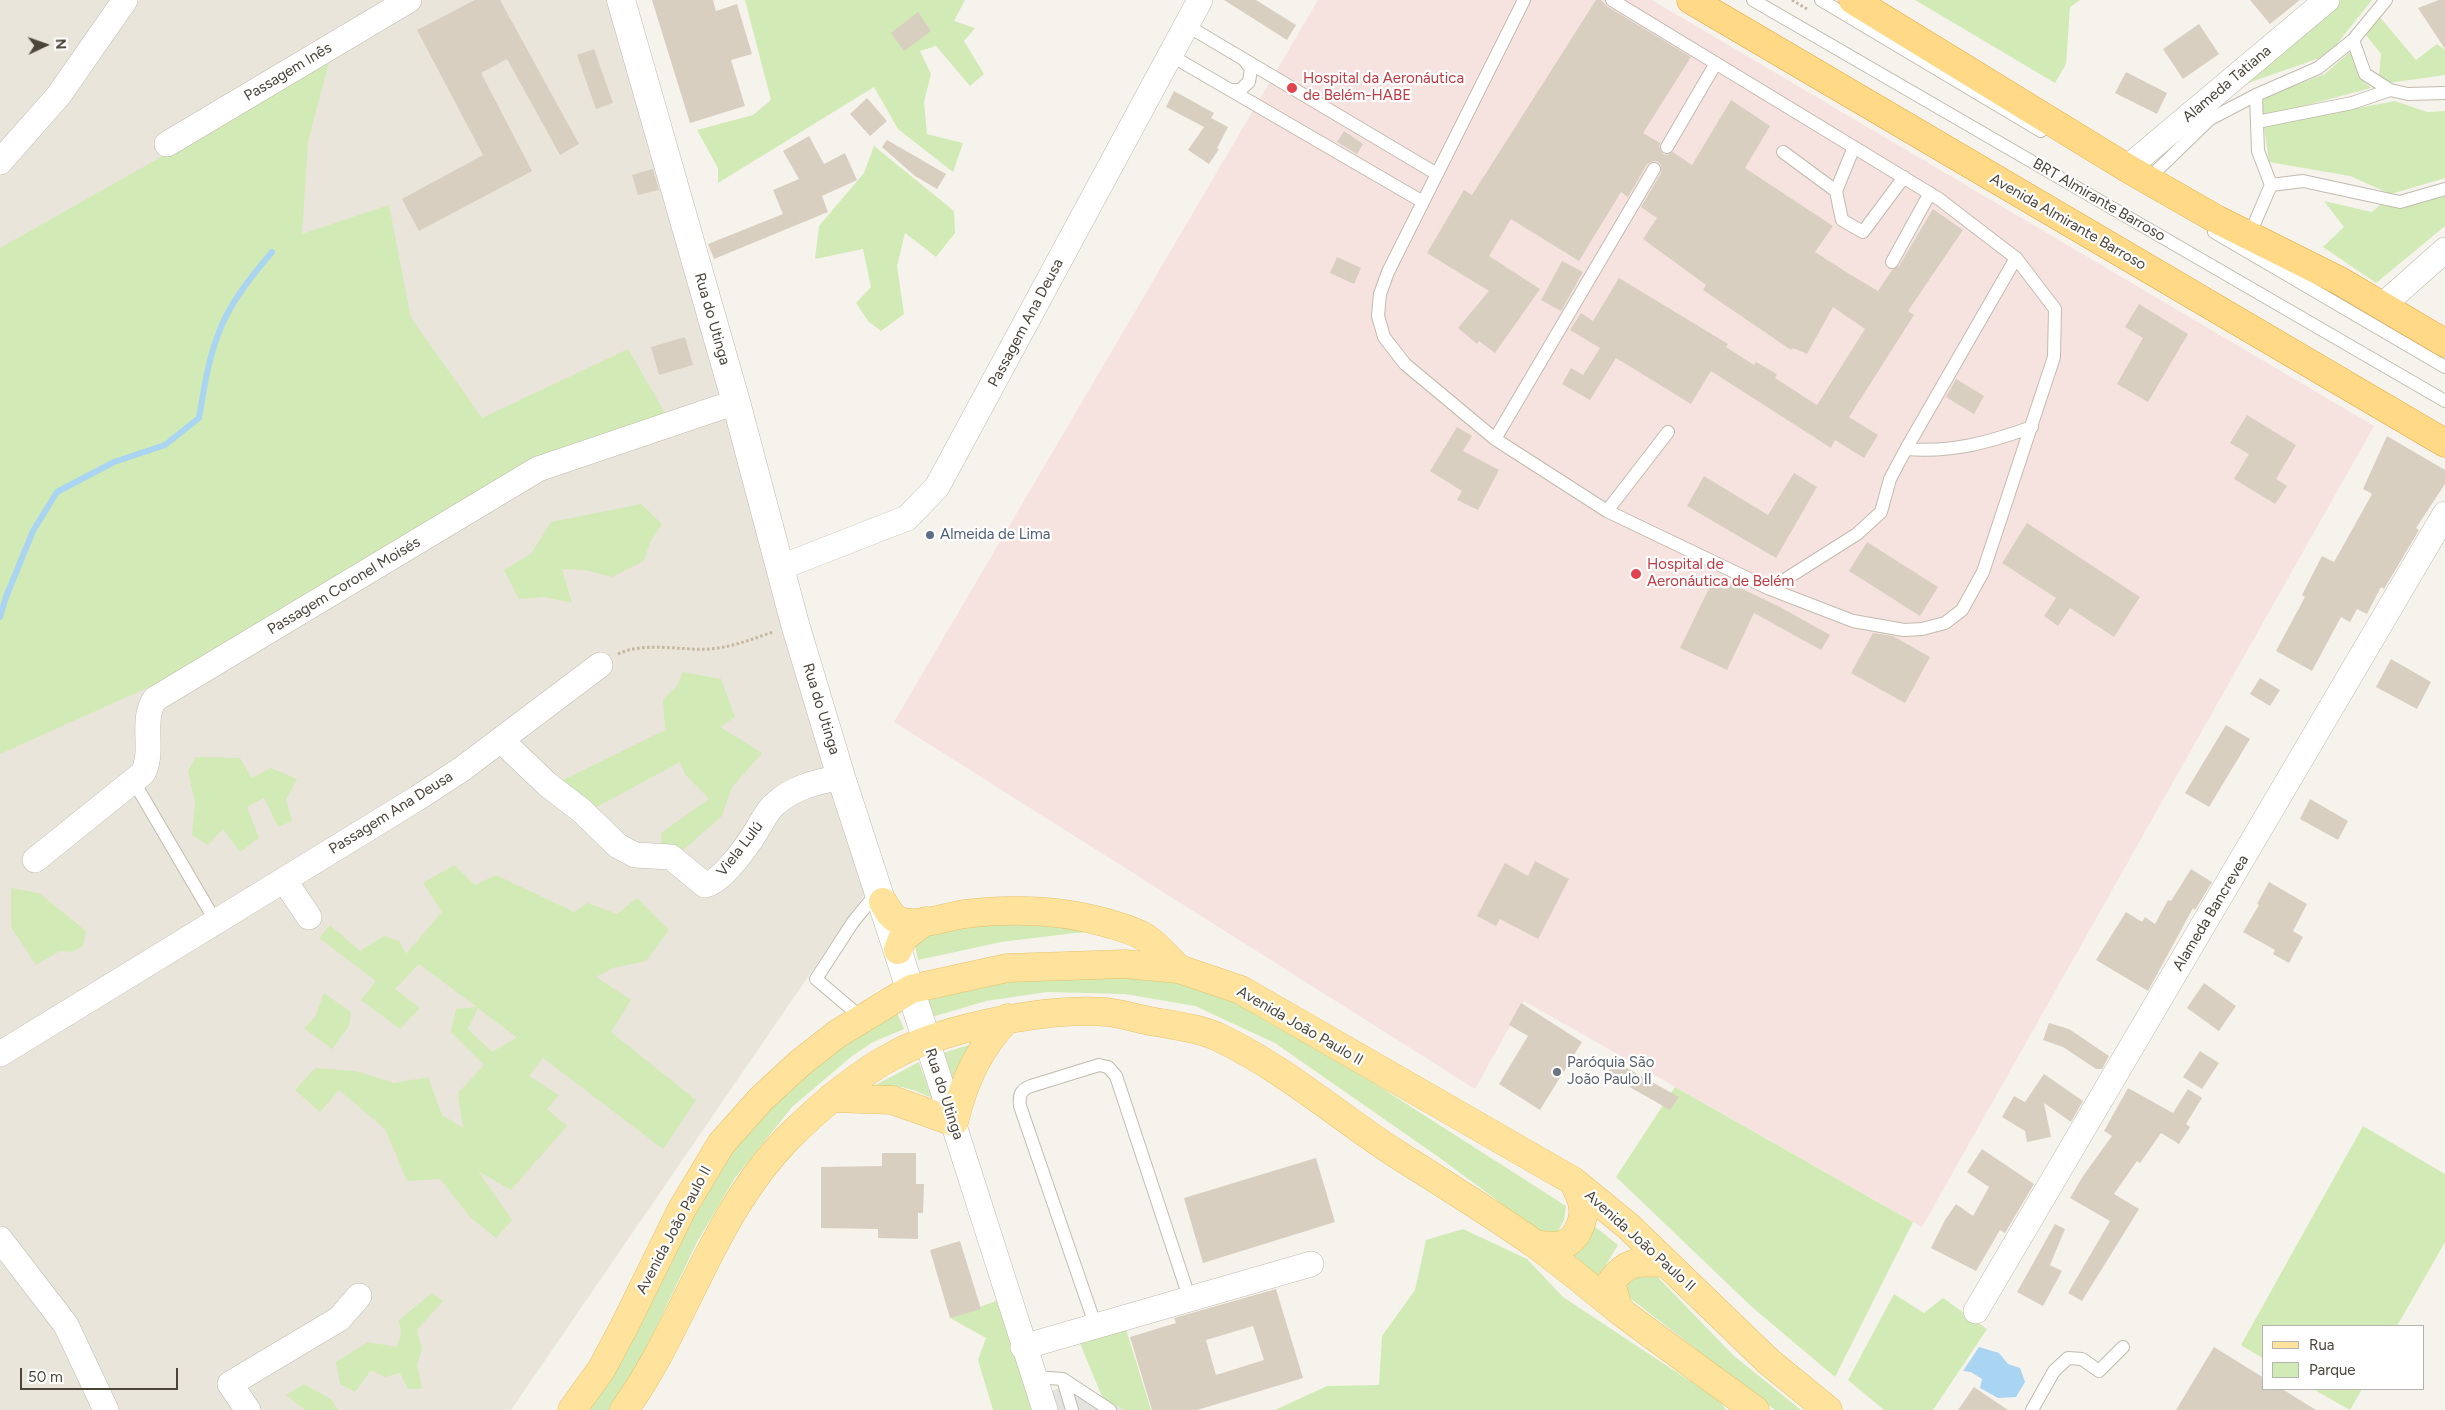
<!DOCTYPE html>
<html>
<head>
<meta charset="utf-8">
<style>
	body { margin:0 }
	#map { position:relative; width:2445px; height:1410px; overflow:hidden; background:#f6f3ec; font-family:Figtree,sans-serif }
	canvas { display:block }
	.legend { position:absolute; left:2262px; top:1325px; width:162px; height:65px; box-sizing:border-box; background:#fff; border:1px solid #b7b4b0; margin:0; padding:6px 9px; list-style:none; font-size:15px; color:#4b4439 }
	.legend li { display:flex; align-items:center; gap:10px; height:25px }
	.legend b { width:25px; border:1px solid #b7b4b0 }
	.north { position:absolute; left:20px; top:20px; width:50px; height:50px; -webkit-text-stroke:4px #fff; paint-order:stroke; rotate:87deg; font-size:14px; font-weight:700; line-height:20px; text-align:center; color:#4b4439 }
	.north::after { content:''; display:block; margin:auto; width:18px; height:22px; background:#4b4439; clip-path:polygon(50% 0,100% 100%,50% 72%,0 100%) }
	.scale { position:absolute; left:20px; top:1368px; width:158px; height:22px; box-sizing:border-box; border:2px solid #4b4439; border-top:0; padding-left:6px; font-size:15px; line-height:18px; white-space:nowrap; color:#4b4439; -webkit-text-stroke:4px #fff; paint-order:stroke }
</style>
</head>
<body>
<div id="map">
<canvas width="2445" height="1410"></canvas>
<ul class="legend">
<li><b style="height:6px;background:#ffe39c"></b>Rua</li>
<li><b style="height:14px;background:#d2eab5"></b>Parque</li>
</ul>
<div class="north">N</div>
<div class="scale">50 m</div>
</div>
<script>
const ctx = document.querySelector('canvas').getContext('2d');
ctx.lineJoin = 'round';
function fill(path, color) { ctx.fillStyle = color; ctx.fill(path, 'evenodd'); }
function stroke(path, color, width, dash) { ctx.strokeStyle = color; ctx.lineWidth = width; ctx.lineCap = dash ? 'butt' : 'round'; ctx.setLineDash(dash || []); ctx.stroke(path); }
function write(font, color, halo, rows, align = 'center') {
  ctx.font = font + ' Figtree,sans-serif'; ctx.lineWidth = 4.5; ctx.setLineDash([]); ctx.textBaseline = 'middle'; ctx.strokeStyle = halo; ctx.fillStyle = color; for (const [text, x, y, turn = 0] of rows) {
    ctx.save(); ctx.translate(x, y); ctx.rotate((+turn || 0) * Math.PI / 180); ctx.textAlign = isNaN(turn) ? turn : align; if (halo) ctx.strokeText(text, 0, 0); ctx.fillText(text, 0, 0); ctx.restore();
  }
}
fill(new Path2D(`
	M0 0H616L875 879 511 1410H0Z`), '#eae5da');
fill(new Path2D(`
	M1318 0H1652L2374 426 1922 1227 1524 1001 1475 1089 894 722Z`), '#f6e3e0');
fill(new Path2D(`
	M745 0H965L954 21 975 28 964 41 984 74 970 86 936 46 920 51 931 74 924 102 927 134 963 143 953 172 898 129 874 87 718 183V168L697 130 753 115 771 100Z
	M1915 0H2080L2070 7 2066 64 2055 83Z
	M2338 0H2372L2328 55 2237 87Z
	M2379 16 2416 60 2437 44 2445 50V75L2388 83 2379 76 2381 54 2366 35Z
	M2352 50 2360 78 2371 88 2262 117 2261 98 2325 74Z
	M329 62 308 142 302 234 389 205 411 318 482 418 628 349 665 413 530 465 207 661 0 754V248Z
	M2395 101 2427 112 2445 111V178L2391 194 2350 176 2269 162 2264 126Z
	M874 146 954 211 955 233 936 257 905 233 897 266 904 314 881 331 868 321 856 303 871 287 863 249 815 259 819 226 864 173Z
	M2445 191V226L2376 283 2323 247 2344 227 2324 201 2372 212 2382 203Z
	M641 504 662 524 650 542 644 561 612 577 585 570 562 569 572 603 544 597 519 599 504 570 531 554 551 522Z
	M683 672 721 679 735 717 720 727 762 753 732 787 722 816 680 853 662 847 661 833 709 799 685 774 680 762 593 809 561 781 665 730 663 699 677 686Z
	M196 757 240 758 252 778 271 768 297 779 286 800 292 821 278 827 264 798 247 807 259 838 240 852 223 829 208 845 192 835 195 803 188 771Z
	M454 865 475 885 496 875 574 912 588 903 617 914 637 898 669 930 646 961 613 968 596 977 631 1000 611 1032 696 1100 663 1149 543 1058 529 1076 559 1095 547 1109 567 1126 511 1190 478 1171 512 1220 496 1238 470 1217 440 1179 407 1181 385 1129 339 1090 320 1112 295 1090 315 1068 356 1071 394 1083 428 1077 442 1115 463 1128 458 1093 484 1065 451 1032 456 1009 477 1007 419 964 395 989 420 1008 400 1029 361 1000 376 981 319 938 330 925 360 951 384 936 399 941 406 954 442 912 423 883ZM478 1008 516 1037V1038L492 1052 468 1029Z
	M11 888 39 893 86 931 83 946 72 952 60 951 36 965 11 927Z
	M1003 917 1130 930 1075 933 1001 942 918 960 913 936Z
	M1054 970 1184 979 1266 1014 1566 1206 1564 1220 1557 1233 1544 1235 1440 1158 1275 1043 1195 1006 1125 994 1047 992 986 1001 932 1017 924 991Z
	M324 993 351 1012 349 1026 332 1049 304 1028 315 1017Z
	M895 1008 904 1029 873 1042 852 1056 792 1107 735 1178 697 1242 628 1386 610 1410H585L726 1152 794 1078Z
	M969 1045 951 1087 940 1054Z
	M919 1062 932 1098C909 1087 897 1084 872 1087Z
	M1675 1087 1913 1222 1835 1377 1752 1307 1616 1177Z
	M2363 1126 2445 1174V1242L2397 1326H2264V1359L2241 1345Z
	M1593 1225 1618 1245 1598 1278 1569 1258Z
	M1463 1229 1527 1259 1563 1297 1720 1401 1726 1410H1275L1327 1386 1379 1385 1382 1336 1415 1290 1426 1240Z
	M1649 1268 1733 1355 1801 1410H1775L1626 1295 1623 1278Z
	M432 1293 443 1301 417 1330 422 1349 417 1365 422 1389H408L400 1373 385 1377 371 1370 355 1392 340 1384 336 1362 368 1342 397 1347 401 1334 399 1320Z
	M1894 1294 1924 1313 1943 1298 1987 1329 1933 1410H1884L1848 1380Z
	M1001 1299 1035 1410H993L978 1360 986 1338 950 1318Z
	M1125 1326 1151 1410H1124L1103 1399 1079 1341Z
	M304 1384 332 1400 338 1410H305L286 1395Z
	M2313 1389H2362L2350 1410Z`), '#d2eab5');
fill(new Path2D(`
	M1067 1384 1103 1399 1124 1410H1054L1048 1393Z`), '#e5e3e0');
fill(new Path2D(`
	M1979 1347 1999 1353 2008 1364 2020 1368 2025 1382 2016 1397 1998 1398 1980 1388 1982 1379 1971 1372 1963 1371Z`), '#a9d4f2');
stroke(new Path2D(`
	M0 617 6 597 33 531 57 492 114 462 165 445 199 418C204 389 208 360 219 332 230 302 252 276 272 252`), '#a9d4f2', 6);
fill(new Path2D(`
	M475 0H500L579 144 560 155 507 59 481 73 532 171 419 231 402 199 483 155 417 30Z
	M652 0H713L716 11 737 4 752 54 731 60 745 106 690 123Z
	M1224 0H1256L1296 25 1287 40Z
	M1596 0H1601L1608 7 1691 57 1643 133 1660 143 1659 147 1663 154 1667 155 1673 152 1692 165 1731 100 1770 126 1745 168 1833 226 1815 252 1851 275 1878 291 1892 270 1899 266 1933 209 1963 230 1908 311 1914 315 1849 417 1878 435 1864 458 1835 440 1831 448 1711 371 1691 404 1616 358 1590 400 1562 384 1571 368 1583 375 1600 348 1570 330 1581 313 1593 321 1619 278 1728 344 1726 347 1754 365 1756 362 1777 374 1775 378 1817 405 1865 329 1833 307 1807 354 1793 348 1791 350 1703 290 1706 285 1643 239 1657 218 1641 207 1661 173V165L1658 162 1654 161 1647 164 1628 197 1621 192 1579 261 1511 219 1489 256 1540 289 1495 353 1479 341 1477 344 1458 328 1489 291 1427 253 1464 190 1472 195Z
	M2250 0H2300L2270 24Z
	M2439 0H2445V49L2418 8Z
	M918 12 931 31 904 51 891 33Z
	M2199 24 2219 54 2183 79 2163 49Z
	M594 49 613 103 596 109 577 55Z
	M2126 72 2167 93 2157 114 2115 93Z
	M1174 91 1214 113 1211 118 1228 127 1217 148 1219 149 1209 164 1188 150 1204 127 1166 107Z
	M867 98 887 121 870 136 850 114Z
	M1344 131 1363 144 1357 154 1337 142Z
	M809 136 824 164 845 153 857 180 822 196 828 212 714 259 708 244 783 214 773 190 799 179 783 151Z
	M887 140 946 174 937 189 915 176 882 147Z
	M653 169 659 190 638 195 632 175Z
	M1337 257 1361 268 1354 284 1330 273Z
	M1562 261 1583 272 1561 311 1541 300Z
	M2139 304 2188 334 2148 402 2117 384 2143 338 2125 327Z
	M685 337 693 365 659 375 651 347Z
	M1956 379 1984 396 1974 414 1946 397Z
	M2247 415 2296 445 2276 479 2287 486 2275 504 2234 479 2249 454 2230 443Z
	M1457 427 1472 436 1463 451 1499 470 1478 510 1457 500 1462 491 1430 471Z
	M2387 436 2445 470V484L2416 528 2419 530 2384 589 2381 587 2367 614 2357 609 2350 622 2341 617 2312 671 2276 651 2305 597 2302 595 2322 556 2334 562 2372 494 2363 489Z
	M1794 473 1817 487 1776 558 1687 506 1704 476 1768 515Z
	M2027 523 2140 597 2114 637 2070 608 2058 626 2044 616 2056 598 2002 563Z
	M1867 542 1938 587 1920 616 1849 571Z
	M1715 576 1780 607 1830 635 1821 650 1754 613 1727 670 1680 648Z
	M1873 633 1893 636 1930 657 1905 703 1851 673Z
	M2391 659 2431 682 2417 709 2376 687Z
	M2260 678 2280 690 2270 706 2250 694Z
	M2226 725 2250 739 2209 807 2185 793Z
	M2310 799 2348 821 2338 840 2300 819Z
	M1535 861 1569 879 1538 939 1500 919 1496 926 1477 916 1505 863 1528 876Z
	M2191 869 2212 882 2195 910 2193 908 2148 991 2096 960 2126 912 2142 922 2145 917 2155 924 2168 900 2171 901Z
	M2269 882 2307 904 2293 931 2303 937 2289 963 2273 954 2275 950 2243 932 2259 905 2257 904Z
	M2204 983 2236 1006 2219 1031 2187 1008Z
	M1521 1003 1582 1042 1540 1110 1499 1084 1528 1036 1509 1025Z
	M2049 1023 2069 1029 2109 1056 2102 1069H2096L2063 1047 2043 1040Z
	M2200 1051 2219 1063 2202 1089 2183 1077Z
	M1614 1061 1679 1097 1670 1110 1607 1074Z
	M2044 1074 2083 1101 2071 1122 2044 1103 2051 1137 2027 1142 2025 1131 2002 1117 2014 1096 2025 1102Z
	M2128 1088 2173 1113 2188 1089 2202 1098 2186 1124 2190 1127 2179 1144 2161 1133 2140 1163 2137 1161 2114 1194 2139 1209 2082 1301 2068 1293 2110 1221 2070 1198 2083 1176 2112 1136 2104 1131Z
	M1982 1149 2034 1184 2005 1233 2000 1230 1976 1271 1931 1248 1945 1220 1956 1204 1973 1216 1989 1187 1967 1172Z
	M882 1153H916V1184H924L923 1213H918V1239L878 1238V1229L821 1228V1167L882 1166Z
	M1316 1158 1335 1222 1203 1263 1184 1198Z
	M2055 1224 2065 1229 2050 1265 2062 1271 2043 1306 2017 1292Z
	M960 1241 981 1309 950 1318 930 1250Z
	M1276 1289 1303 1378 1197 1410H1152L1130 1337 1176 1323 1174 1318ZM1253 1326 1264 1360 1216 1375 1206 1340Z
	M2214 1347 2264 1378V1389H2282L2316 1410H2176Z
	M1974 1387 2008 1410H1958Z`), '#d8cfc1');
const service = new Path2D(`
	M1524 0 1388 272 1380 294 1378 316 1384 337 1405 364 1495 439 1607 511 1770 589 1853 621 1904 630 1922 629 1945 623 1962 610 1983 572 2054 357 2055 309 2016 258 1939 199 1612 0
	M1753 0 2445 401
	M1821 0 2041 131
	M2386 0 2353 40 2365 74 2390 90 2408 94 2445 93
	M1186 25 1437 174
	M1170 55 1423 202
	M1232 90H1240L1249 82 1251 69 1245 61
	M2257 122 2352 103 2390 90
	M1667 147 1716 63
	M1854 147 1836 191 1842 220 1863 232 1904 177
	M1783 152 1836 191
	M2147 180 2210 119 2256 95
	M2271 185 2303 181 2400 202 2445 189
	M2214 232 2445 367
	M2249 236 2271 185 2258 151 2256 95 2318 68 2353 40
	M1892 262 1930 193
	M1495 439 1654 169
	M1906 449 2016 258
	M1607 511 1668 432
	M1770 589 1857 534 1881 512 1890 479 1906 449C1952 453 1990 442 2032 427
	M134 782 216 922
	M862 1018 816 979 853 922 879 890
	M1096 1327 1020 1106C1019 1095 1020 1090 1031 1086L1099 1065 1108 1067 1116 1076 1190 1300
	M1034 1377 1063 1379 1072 1410
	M1063 1379 1110 1410
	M2032 1410 2054 1371 2068 1358 2082 1359 2099 1371 2123 1347`);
const minor = new Path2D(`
	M167 144 409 0
	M0 162 59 95 125 0
	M2127 168 2327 0
	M2382 306 2445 250
	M779 568 907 518 937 487 1200 0
	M501 740 547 784 582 811 618 846 635 855 671 857 705 885C722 882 747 846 757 830 762 822 767 811 774 805 793 787 817 782 841 777
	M35 860 143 773C155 750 140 721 155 699L538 469 736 402
	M284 880 309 917
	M927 1041 1045 1410
	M0 1054 416 799 462 769 600 665
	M0 1239 66 1325 106 1410
	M1976 1311 2445 514
	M1023 1347 1311 1264
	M248 1410 230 1384 339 1319 359 1296`);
const tertiary = new Path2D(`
	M621 0 736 402 795 624 841 777 927 1041`);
const primary = new Path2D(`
	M883 902C887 909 891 918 900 921 919 927 945 917 964 914 1013 908 1059 909 1107 923 1120 927 1134 930 1146 938 1158 946 1168 959 1179 969
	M898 950 902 939 925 921
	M831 1098 892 1100 954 1122C963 1083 979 1047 1008 1018
	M1535 1244C1555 1248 1572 1248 1580 1226 1583 1219 1584 1210 1582 1203 1581 1196 1576 1188 1573 1181
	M1622 1312 1617 1305 1611 1282C1628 1259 1640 1262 1666 1263
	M572 1410 601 1370 625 1325 682 1209 721 1144 761 1099 800 1063 837 1034 911 989 1007 968 1125 964 1179 969 1241 990 1573 1181 1628 1226 1768 1361 1828 1410
	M624 1410C686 1324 712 1215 788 1138 820 1106 856 1075 896 1054 947 1027 1049 1007 1107 1012 1121 1014 1136 1018 1150 1021 1172 1025 1199 1028 1220 1038 1283 1068 1337 1115 1395 1153 1442 1183 1490 1212 1535 1244 1564 1265 1592 1289 1620 1311 1665 1345 1710 1377 1755 1410`);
const trunk = new Path2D(`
	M1691 0 2445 443
	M1853 0 2127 168 2216 219 2340 281 2445 343`);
stroke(service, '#c2bbae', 14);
stroke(minor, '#c2bbae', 26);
stroke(tertiary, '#c2bbae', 29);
stroke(primary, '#e6c16a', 29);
stroke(trunk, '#e0a43c', 29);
stroke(new Path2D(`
	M1792 0 1807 9
	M618 654C645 641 682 651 710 649 733 647 752 639 773 632`), '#c4b79f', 3, [2.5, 2.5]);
stroke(service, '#fff', 12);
stroke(minor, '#fff', 25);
stroke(tertiary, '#fff', 28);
stroke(primary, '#ffe39c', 28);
stroke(trunk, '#ffd985', 28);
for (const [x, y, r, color] of [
	[1292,88,6,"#e0444e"],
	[930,535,5,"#5c6f8a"],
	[1636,574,6,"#e0444e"],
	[1557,1072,5,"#6b7280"]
]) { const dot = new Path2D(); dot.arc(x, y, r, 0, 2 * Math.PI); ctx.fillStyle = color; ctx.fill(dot); stroke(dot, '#fff', 2); }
write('15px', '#4b4439', '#fff', [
	["Passagem Inês",288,72,-31],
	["Alameda Tatiana",2227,84,-40],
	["BRT Almirante Barroso",2099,200,30],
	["Avenida Almirante Barroso",2068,222,30],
	["Rua do Utinga",712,319,74],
	["Passagem Ana Deusa",1026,323,-62],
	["Passagem Coronel Moisés",344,586,-31],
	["Rua do Utinga",821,709,73],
	["Passagem Ana Deusa",391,813,-32],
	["Viela Lulú",740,849,-52],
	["Alameda Bancrevea",2211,913,-59],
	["Avenida João Paulo II",1300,1026,30],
	["Rua do Utinga",944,1094,72],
	["Avenida João Paulo II",674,1230,-62],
	["Avenida João Paulo II",1640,1241,42]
]);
write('15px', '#be3a42', '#fff', [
	["Hospital da Aeronáutica",1303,79],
	["de Belém-HABE",1303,96],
	["Hospital de",1647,565],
	["Aeronáutica de Belém",1647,582]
], 'left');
write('15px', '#4e5e75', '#fff', [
	["Almeida de Lima",940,535]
], 'left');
write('15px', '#5b616d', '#fff', [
	["Paróquia São",1567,1063],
	["João Paulo II",1567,1080]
], 'left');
</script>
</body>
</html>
